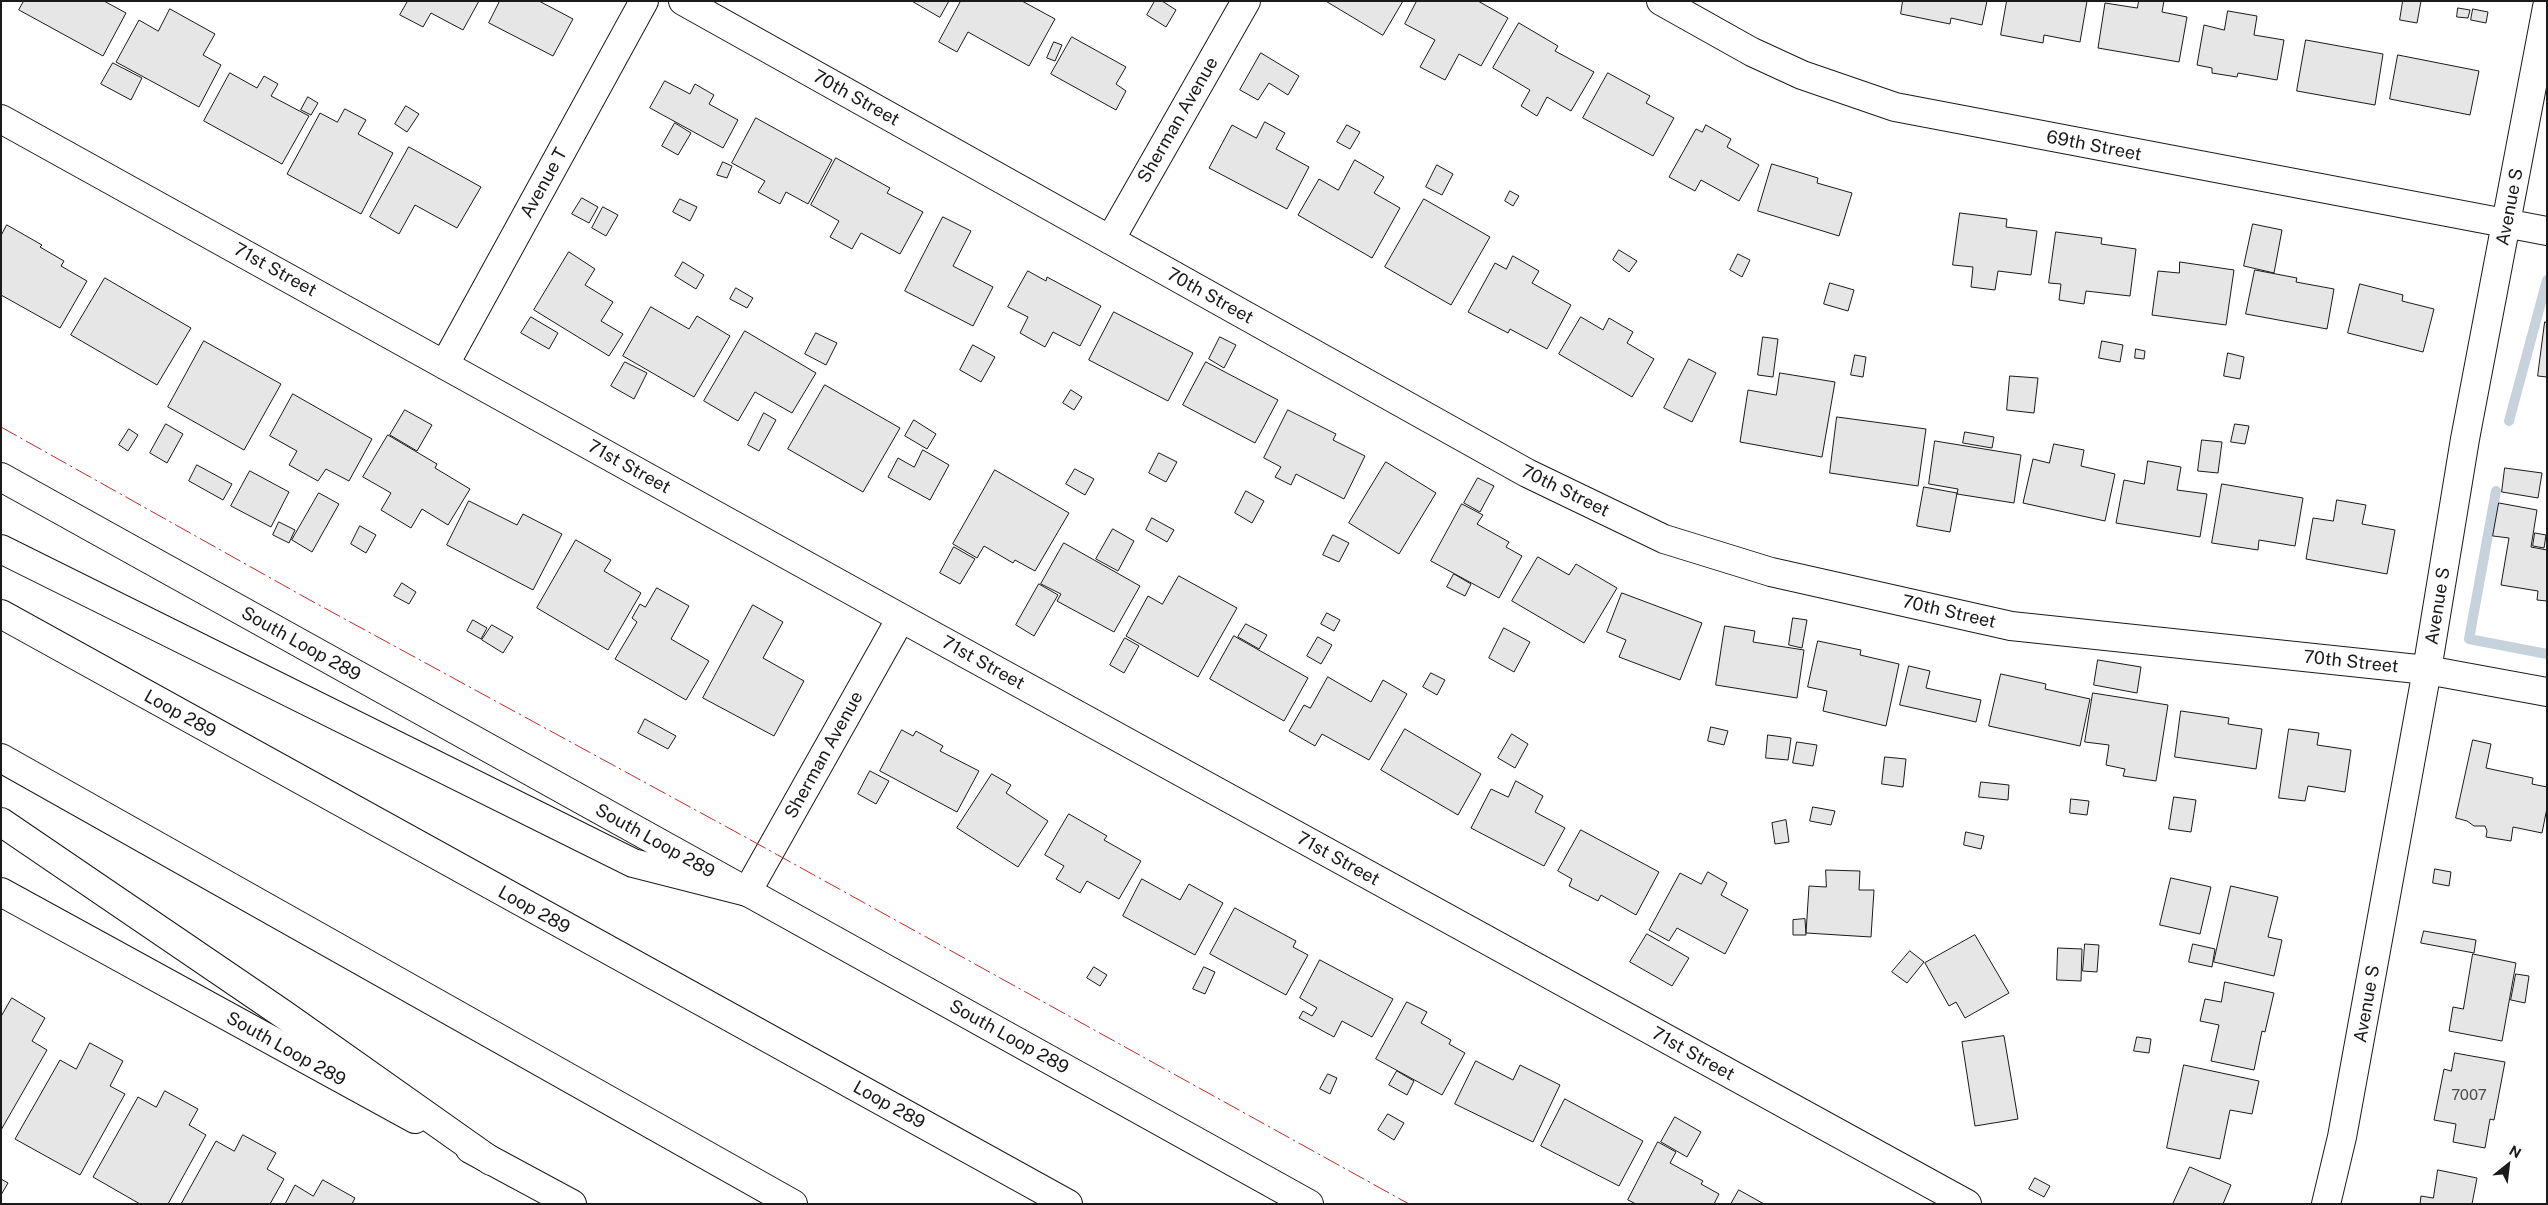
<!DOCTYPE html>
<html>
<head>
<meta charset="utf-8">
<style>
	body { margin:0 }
	#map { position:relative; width:2548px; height:1205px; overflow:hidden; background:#fff; font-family:"Public Sans",sans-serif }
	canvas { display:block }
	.frame { position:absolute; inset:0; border:2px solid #1a1a1a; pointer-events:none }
	.north { position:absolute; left:2483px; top:1140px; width:50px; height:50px; -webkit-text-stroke:4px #fff; paint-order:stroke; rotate:29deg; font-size:14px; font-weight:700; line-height:20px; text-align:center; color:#1a1a1a }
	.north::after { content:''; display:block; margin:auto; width:18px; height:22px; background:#1a1a1a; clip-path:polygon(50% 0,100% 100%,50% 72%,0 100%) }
</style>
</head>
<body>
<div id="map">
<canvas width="2548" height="1205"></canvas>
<div class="frame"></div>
<div class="north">N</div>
</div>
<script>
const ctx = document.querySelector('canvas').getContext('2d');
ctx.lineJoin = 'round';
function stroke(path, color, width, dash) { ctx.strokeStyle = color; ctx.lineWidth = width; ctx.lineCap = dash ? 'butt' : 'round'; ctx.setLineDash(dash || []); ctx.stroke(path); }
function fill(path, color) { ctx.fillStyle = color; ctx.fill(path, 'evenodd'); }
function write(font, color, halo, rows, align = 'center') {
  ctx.font = font + ' "Public Sans",sans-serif'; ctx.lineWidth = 4; ctx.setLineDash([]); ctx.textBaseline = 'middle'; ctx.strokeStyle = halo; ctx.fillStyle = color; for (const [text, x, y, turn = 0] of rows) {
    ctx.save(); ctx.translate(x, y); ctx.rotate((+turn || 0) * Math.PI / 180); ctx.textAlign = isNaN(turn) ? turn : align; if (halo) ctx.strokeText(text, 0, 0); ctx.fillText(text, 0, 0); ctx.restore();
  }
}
stroke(new Path2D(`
	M2509 421 2547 280
	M2496 491 2469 639 2547 654`), '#c6d2dc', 10);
const building = new Path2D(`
	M24 1H104L126 13 103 56 19 10Z
	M408 1H479L463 30 431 13 423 27 400 15Z
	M500 1H539L573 19 553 56 489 23Z
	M912 1H949L940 17Z
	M961 1H1022L1055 19 1029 66 968 32 957 52 939 42Z
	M1155 1H1162L1176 10 1166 27 1147 15Z
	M1326 1H1403L1383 35Z
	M1417 1H1478L1508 18 1481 66 1459 54 1445 80 1420 67 1435 40 1405 24Z
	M1903 1H1987L1982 25 1951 18 1950 24 1901 14Z
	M2007 1H2087L2080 42 2044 35 2043 43 2001 35Z
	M2139 1H2164L2162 12 2187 17 2179 62 2098 48 2105 3 2137 8Z
	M2403 1H2421L2417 23 2400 20Z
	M2458 8 2470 10 2468 18 2457 17Z
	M170 9 215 34 203 55 221 65 199 107 116 62 139 20 158 31Z
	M2473 9 2488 12 2486 23 2471 20Z
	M2228 11 2257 16 2254 35 2284 40 2277 80 2238 73 2237 77 2212 73V68L2197 65 2204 25 2224 30Z
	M1519 23 1558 46 1555 51 1594 72 1571 111 1547 97 1537 116 1521 106 1530 90 1493 68Z
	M1072 37 1126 67 1116 84 1126 91 1116 110 1051 74Z
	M2306 40 2383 54 2375 105 2297 91Z
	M1054 42 1062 45 1055 61 1047 58Z
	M1261 53 1299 76 1288 95 1269 83 1258 100 1240 90Z
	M2398 55 2479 71 2470 115 2390 99Z
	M113 63 142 78 131 100 101 84Z
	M230 73 257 88 264 76 278 84 271 96 309 116 282 164 204 121Z
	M1608 73 1650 96 1646 103 1674 118 1653 156 1583 118Z
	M665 81 690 94 695 84 714 95 709 104 738 120 723 148 650 108Z
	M308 97 318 103 311 115 301 110Z
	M406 106 419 114 407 132 395 124Z
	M345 109 366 120 358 134 393 153 361 214 287 174 320 113 337 122Z
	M756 118 832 160 808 204 786 192 780 204 758 192 765 181 732 163Z
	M1265 122 1285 133 1276 149 1309 167 1287 209 1209 168 1232 125 1256 138Z
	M675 123 691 133 678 155 662 146Z
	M1347 125 1360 132 1350 149 1337 142Z
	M1706 125 1731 139 1727 147 1759 165 1739 201 1701 180 1695 191 1669 177 1696 129 1702 132Z
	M409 147 481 187 457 228 415 205 399 234 370 217Z
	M836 158 890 188 887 193 923 212 900 254 861 233 852 249 830 237 839 221 811 205Z
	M1355 160 1384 177 1374 193 1400 208 1372 258 1298 215 1319 179 1338 190Z
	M723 162 732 166 727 178 717 175Z
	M1772 164 1818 178 1817 183 1852 193 1839 236 1758 211Z
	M1437 165 1453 174 1442 195 1426 187Z
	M1510 191 1519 196 1513 206 1505 201Z
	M582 198 598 207 589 223 572 214Z
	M680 199 697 207 690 221 673 212Z
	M1424 199 1490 237 1451 305 1385 267Z
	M603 207 618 215 606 236 592 228Z
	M1960 213 2007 219 2006 227 2037 231 2031 275 1998 271 1995 290 1971 287 1973 267 1953 265Z
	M943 217 971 231 953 266 993 287 973 326 905 291Z
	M2253 224 2282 230 2274 273 2244 266Z
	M7 225 42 245 40 247 64 261 61 266 87 281 60 328 1 295V236Z
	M2056 232 2102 238 2101 244 2136 249 2130 296 2086 291 2084 304 2059 300 2061 284 2049 283Z
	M1619 250 1637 261 1629 272 1613 260Z
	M569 252 595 269 585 285 613 302 601 321 623 334 609 356 534 310Z
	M1738 254 1750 260 1742 277 1730 270Z
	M1513 256 1539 271 1532 283 1571 305 1547 349 1510 329 1508 333 1468 312 1495 263 1506 269Z
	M683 262 704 275 696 289 675 276Z
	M2180 262 2234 270 2226 325 2152 315 2158 271 2179 273Z
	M2255 270 2297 278 2296 282 2334 289 2327 329 2246 314Z
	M1028 271 1046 281 1047 277 1101 306 1080 346 1053 332 1045 347 1020 333 1028 317 1008 307Z
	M105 278 191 328 157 385 71 335Z
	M1830 283 1854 290 1848 311 1824 304Z
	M2360 284 2403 295 2402 301 2434 309 2423 352 2348 333Z
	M736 288 753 298 747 308 730 299Z
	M651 307 689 329 697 316 730 336 694 397 623 356Z
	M1114 312 1193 353 1168 401 1089 360Z
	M531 317 558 333 549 349 521 333Z
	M1581 317 1603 330 1609 318 1633 332 1627 343 1654 359 1632 397 1559 354Z
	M2545 322 2547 323V377L2538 376Z
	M745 331 816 373 792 413 755 392 738 421 704 401Z
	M816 333 837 343 826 365 805 354Z
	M1220 337 1236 345 1224 368 1209 359Z
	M1763 337 1778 339 1773 377 1758 375Z
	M204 341 281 384 244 450 168 407Z
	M2102 341 2123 345 2120 362 2099 358Z
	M973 345 995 357 981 382 960 370Z
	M2136 349 2145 351 2144 359 2135 358Z
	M2228 353 2244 357 2240 379 2224 376Z
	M1855 355 1866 357 1863 377 1851 375Z
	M1689 359 1716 373 1692 422 1664 408Z
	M625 362 647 373 634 399 611 386Z
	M1206 362 1278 400 1255 443 1183 405Z
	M1780 373 1835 382 1822 457 1740 442 1748 390 1776 395Z
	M2010 376 2038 378 2034 413 2007 410Z
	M825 385 900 428 863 492 788 449Z
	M1071 390 1082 397 1074 410 1063 403Z
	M293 394 372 439 349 481 326 469 318 481 289 465 297 451 270 436Z
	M405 410 432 425 417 451 390 435Z
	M1288 410 1336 434 1333 440 1365 456 1344 499 1296 474 1291 485 1275 477 1281 467 1264 458Z
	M764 413 776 420 759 451 748 445Z
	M1837 417 1926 429 1918 486 1830 473Z
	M914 420 936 434 927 449 905 436Z
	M166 424 183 434 167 463 150 453Z
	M2235 424 2249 426 2245 444 2231 442Z
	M129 429 138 435 128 451 119 445Z
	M1965 432 1994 437 1992 448 1963 443Z
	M388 435 437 464 435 468 470 489 448 525 422 509 411 528 381 510 391 493 363 477Z
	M2202 440 2222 442 2218 473 2198 471Z
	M1935 441 2021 455 2014 503 1957 494 1958 489 1929 484Z
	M2054 444 2084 450 2081 466 2115 474 2105 521 2023 503 2033 459 2049 463Z
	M923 450 949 465 930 500 888 477 898 458 914 467Z
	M1159 453 1177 462 1166 482 1149 473Z
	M2148 461 2181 467 2177 490 2207 494 2200 537 2116 523 2124 480 2144 484Z
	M1386 462 1436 493 1399 554 1349 523Z
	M197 465 232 484 223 500 189 481Z
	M2505 468 2542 473 2538 498 2502 492Z
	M1075 469 1094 479 1085 495 1066 484Z
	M995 470 1069 513 1035 571 1015 560 1013 563 984 546 977 558 953 544Z
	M250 471 289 492 271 527 231 506Z
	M1478 478 1494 486 1480 512 1464 503Z
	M2222 484 2303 498 2295 546 2259 540 2258 550 2212 543Z
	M1924 487 1957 493 1950 532 1917 526Z
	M1246 491 1264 501 1252 523 1235 513Z
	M319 493 339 504 312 552 292 540Z
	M2337 500 2366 505 2362 524 2395 530 2387 574 2306 559 2313 518 2333 521Z
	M469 501 517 525 523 514 562 534 533 590 447 545Z
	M2499 503 2537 510 2531 547 2547 550V601L2537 600 2538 591 2501 585 2509 538 2493 536Z
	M1462 504 1483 515 1477 524 1509 542 1506 547 1522 556 1499 598 1431 561Z
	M1152 518 1174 530 1167 542 1146 530Z
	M279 522 295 530 289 543 273 535Z
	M360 526 376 535 366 553 351 544Z
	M1113 529 1134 541 1118 571 1096 559Z
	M2535 533 2546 535 2544 548 2533 546Z
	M1333 535 1349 543 1339 562 1323 555Z
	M576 540 611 560 604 571 641 593 608 650 537 608Z
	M1064 543 1140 586 1114 632 1057 601 1061 594 1041 584Z
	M954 547 975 559 960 584 940 573Z
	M1538 557 1569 575 1576 564 1617 588 1584 643 1512 601Z
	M1454 574 1471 584 1465 596 1447 587Z
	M1179 576 1237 608 1198 677 1126 636 1148 596 1162 604Z
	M402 583 416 592 409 604 394 596Z
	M1039 584 1058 595 1034 636 1016 625Z
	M657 588 689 606 671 639 709 661 686 700 615 659 637 622 632 618 640 604 645 607Z
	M1622 593 1702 623 1680 680 1619 657 1626 640 1607 632Z
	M753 605 783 622 763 658 804 681 774 736 703 698Z
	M1327 613 1340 620 1334 631 1321 624Z
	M1793 618 1807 620 1802 648 1789 645Z
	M473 620 487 628 481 639 467 631Z
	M1246 624 1267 635 1259 649 1238 637Z
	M492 625 513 637 503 653 482 640Z
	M1725 626 1755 631 1753 642 1804 650 1797 698 1716 685Z
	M1504 628 1530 642 1514 672 1489 658Z
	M1234 636 1308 678 1284 721 1210 679Z
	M1318 637 1332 645 1321 664 1307 656Z
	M1125 638 1139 646 1124 673 1110 665Z
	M1818 641 1861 650 1860 655 1899 664 1886 726 1823 711 1827 691 1808 687Z
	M2098 660 2141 667 2137 693 2094 685Z
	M1909 666 1930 671 1926 688 1981 700 1976 722 1900 705Z
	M1431 673 1445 680 1437 695 1423 687Z
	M2001 674 2046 684 2045 689 2090 699 2080 746 1989 726Z
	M1328 677 1371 702 1383 680 1407 694 1369 760 1322 734 1315 746 1289 731 1304 705 1310 708Z
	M2093 693 2168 705 2156 781 2123 776 2125 769 2106 765 2109 745 2085 742Z
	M2181 711 2229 718 2228 724 2262 729 2256 769 2175 757Z
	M645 719 676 736 668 749 638 733Z
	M1711 727 1728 731 1724 745 1708 741Z
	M1405 729 1481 774 1458 815 1381 770Z
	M2289 729 2319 733 2317 745 2351 750 2345 792 2308 786 2305 801 2279 798Z
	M902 730 913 736 916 731 943 746 940 751 979 771 957 812 880 771Z
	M1512 734 1528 744 1515 768 1498 758Z
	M1768 735 1791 738 1788 760 1766 758Z
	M2473 740 2491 744 2486 768 2533 778 2532 784 2547 787V808L2542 833 2513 827 2511 841 2486 837 2487 831 2485 826H2474L2467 821 2456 818Z
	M1797 742 1817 745 1813 766 1793 763Z
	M1885 757 1906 759 1903 787 1882 784Z
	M870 771 889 781 876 804 858 794Z
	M992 774 1011 785 1006 793 1048 821 1018 867 957 828Z
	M1516 781 1543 796 1535 812 1565 828 1544 866 1471 828 1491 789 1508 797Z
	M1981 782 2009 785 2008 800 1979 797Z
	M2174 797 2196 800 2191 832 2169 829Z
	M2071 799 2089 801 2087 815 2070 813Z
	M1813 807 1835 811 1831 825 1810 821Z
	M1069 814 1107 836 1104 840 1141 861 1119 899 1087 881 1080 893 1056 879 1064 866 1045 855Z
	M1786 820 1789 842 1775 844 1772 823Z
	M1581 830 1659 872 1636 915 1601 895 1598 901 1569 886 1572 879 1558 871Z
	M1966 832 1984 836 1981 849 1964 845Z
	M2435 869 2451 872 2449 886 2433 883Z
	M1826 870 1860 871 1859 890H1874L1871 937 1806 933 1809 886 1826 887Z
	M1708 872 1727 883 1721 895 1748 910 1725 954 1677 928 1669 941 1649 930 1680 873 1701 884Z
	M2171 878 2211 887 2200 934 2160 925Z
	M1142 879 1180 900 1189 884 1223 903 1195 955 1123 916Z
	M2231 886 2278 897 2268 937 2282 940 2274 976 2214 962Z
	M1235 908 1296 941 1293 947 1308 955 1286 995 1210 954Z
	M1805 919 1806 935H1793V920Z
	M2424 931 2476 940 2474 953 2421 943Z
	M1647 934 1689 958 1672 986 1630 962Z
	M1975 935 2009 993 1965 1018 1956 1002 1949 1006 1925 963Z
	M2085 944 2099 945 2097 972 2083 971Z
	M2193 944 2215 949 2212 967 2189 962Z
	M2058 948 2082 949 2081 981 2057 980Z
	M1910 951 1924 962 1907 983 1892 972Z
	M2473 954 2516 963 2502 1041 2449 1031 2453 1007 2463 1009Z
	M1320 960 1393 999 1372 1037 1342 1021 1334 1037 1299 1018 1303 1011 1312 1016 1317 1008 1300 998Z
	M1094 967 1107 975 1100 986 1087 978Z
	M1204 967 1215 972 1205 994 1193 989Z
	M2516 974 2529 976 2525 1003 2511 1000Z
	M2225 982 2274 993 2265 1032 2262 1031 2254 1070 2211 1061 2219 1025 2200 1021 2205 999 2221 1002Z
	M12 998 45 1018 32 1041 47 1050 1 1130V1017Z
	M1407 1002 1427 1012 1421 1023 1451 1040 1449 1044 1465 1053 1442 1095 1376 1059Z
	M2004 1036 2018 1119 1975 1126 1962 1042Z
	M2137 1037 2151 1039 2149 1053 2134 1051Z
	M90 1043 123 1061 110 1086 125 1094 80 1175 15 1139 60 1060 76 1069Z
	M2455 1053 2505 1062 2494 1120 2490 1119 2485 1148 2453 1142 2456 1124 2434 1120 2444 1069 2451 1071Z
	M1476 1061 1513 1080 1520 1065 1560 1085 1533 1142 1455 1104Z
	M2184 1065 2259 1081 2252 1114 2230 1110 2220 1159 2167 1148Z
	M1397 1071 1414 1081 1407 1095 1389 1085Z
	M1328 1074 1337 1078 1330 1094 1320 1089Z
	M165 1091 198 1109 189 1125 206 1135 168 1204H140L93 1177 138 1097 156 1107Z
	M1565 1099 1643 1141 1619 1186 1541 1146Z
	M1388 1114 1404 1123 1394 1140 1378 1130Z
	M1675 1117 1701 1132 1687 1157 1661 1142Z
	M243 1135 276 1153 267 1169 284 1179 270 1204H181L216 1141 234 1151Z
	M1658 1142 1676 1152 1670 1163 1703 1181 1701 1184 1719 1194 1714 1204H1636L1628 1200Z
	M2190 1167 2231 1185 2223 1204H2173Z
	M2438 1170 2477 1178 2472 1204H2420L2421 1196 2433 1198Z
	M2035 1178 2050 1186 2044 1197 2029 1189Z
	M1 1179 8 1183 1 1195Z
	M323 1180 355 1198 352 1204H285L295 1185 313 1196Z
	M1739 1190 1764 1204H1731Z`);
fill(building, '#e6e6e6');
stroke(building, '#1a1a1a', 1);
const street = new Path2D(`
	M683 1 1527 473 1664 539 1771 572 2011 626 2427 670 2547 692
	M1661 1 1752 52 1802 75 1895 107 2547 231
	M1 119 901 618 1967 1204
	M1110 240 1246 1
	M445 364 644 1
	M747 892 901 618
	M2326 1204 2342 1137 2427 670 2465 439 2547 7`);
const secondary = new Path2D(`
	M1 477 1309 1204
	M1 892 415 1119
	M470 1149 572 1204`);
const highway = new Path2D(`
	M1 549 633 863 747 892
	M1 614 1068 1204
	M1 758 793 1204
	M1 822 283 1014 491 1161`);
stroke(street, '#1a1a1a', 30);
stroke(secondary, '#1a1a1a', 30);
stroke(highway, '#1a1a1a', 30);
stroke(street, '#fff', 28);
stroke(secondary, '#fff', 28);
stroke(highway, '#fff', 28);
stroke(new Path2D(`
	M1 427 308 599 747 838 1409 1204`), '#c62828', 1, [18, 4, 2.5, 4]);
write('15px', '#4d4d4d', null, [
	["7007",2469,1095]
]);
write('18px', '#1a1a1a', '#fff', [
	["70th Street",856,98,29],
	["Sherman Avenue",1178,120,-60],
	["69th Street",2094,146,11],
	["Avenue T",544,183,-61],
	["Avenue S",2510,207,-79],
	["71st Street",275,270,29],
	["70th Street",1210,296,29],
	["71st Street",629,467,29],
	["70th Street",1565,491,26],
	["Avenue S",2438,606,-81],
	["70th Street",1949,612,13],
	["South Loop 289",301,644,29],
	["70th Street",2351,662,6],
	["71st Street",983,663,29],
	["Loop 289",180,714,29],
	["Sherman Avenue",824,755,-61],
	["South Loop 289",655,841,29],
	["71st Street",1338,859,29],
	["Loop 289",534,910,29],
	["Avenue S",2367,1004,-80],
	["South Loop 289",1009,1037,29],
	["South Loop 289",286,1049,29],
	["71st Street",1693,1054,29],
	["Loop 289",889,1105,29]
]);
</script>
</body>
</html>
